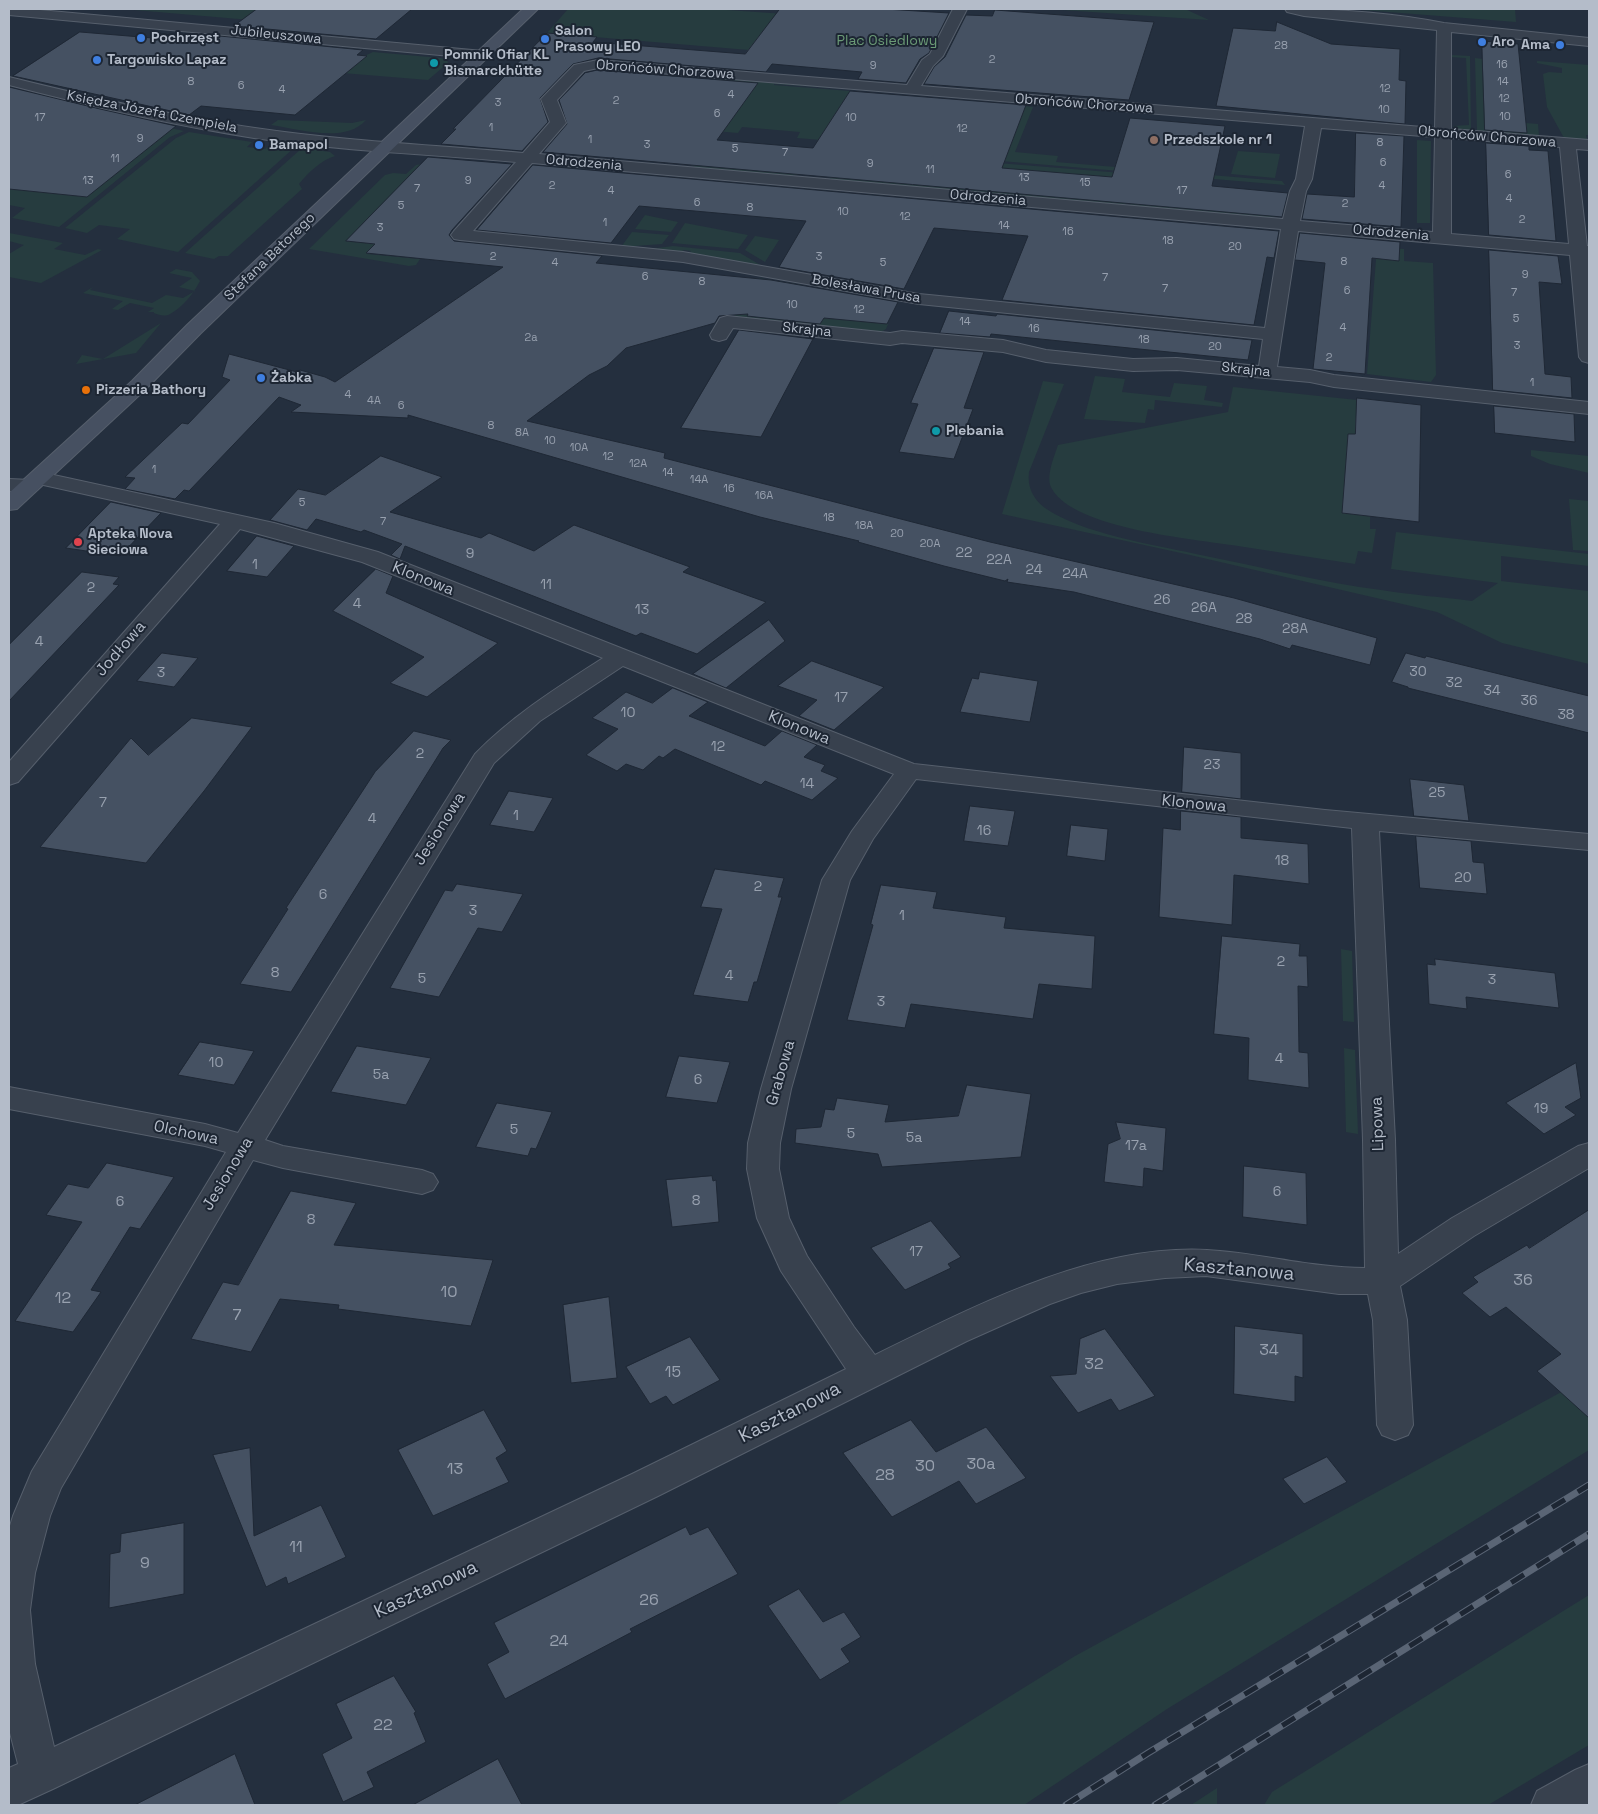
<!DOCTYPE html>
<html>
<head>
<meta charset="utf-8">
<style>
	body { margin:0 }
	#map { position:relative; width:1598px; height:1814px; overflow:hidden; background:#242f3e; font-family:"Space Grotesk",sans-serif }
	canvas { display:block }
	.frame { position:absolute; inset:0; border:10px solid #b4bcc9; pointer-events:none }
</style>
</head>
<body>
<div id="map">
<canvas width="1598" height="1814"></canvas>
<div class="frame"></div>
</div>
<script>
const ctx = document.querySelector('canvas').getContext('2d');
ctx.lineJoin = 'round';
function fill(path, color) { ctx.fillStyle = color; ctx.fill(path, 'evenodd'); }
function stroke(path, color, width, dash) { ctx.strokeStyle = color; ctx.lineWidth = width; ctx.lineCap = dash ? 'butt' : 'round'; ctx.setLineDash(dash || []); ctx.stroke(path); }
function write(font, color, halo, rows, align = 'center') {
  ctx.font = font + ' "Space Grotesk",sans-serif'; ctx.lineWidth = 4; ctx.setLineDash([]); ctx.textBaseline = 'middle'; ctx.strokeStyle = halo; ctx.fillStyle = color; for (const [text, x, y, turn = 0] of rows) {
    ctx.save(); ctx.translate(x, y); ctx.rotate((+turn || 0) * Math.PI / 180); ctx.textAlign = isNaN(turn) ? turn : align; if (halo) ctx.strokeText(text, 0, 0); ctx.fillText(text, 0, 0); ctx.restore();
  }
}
fill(new Path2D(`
	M123 9H303L285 23Z
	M568 9H713L929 24 939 27 920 60 903 63 547 33Z
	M1048 9H1185L1209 20Z
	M1350 9H1515L1516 22Z
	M373 52 441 58 447 60 448 63 428 80 330 72Z
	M1451 55 1470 56 1471 131 1458 130 1453 126 1469 125 1466 58 1451 57Z
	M1475 58 1483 59 1526 123 1538 124 1539 136 1477 131Z
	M1537 61 1589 65V135H1586L1587 139 1564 138 1547 107 1543 74 1549 72 1562 73V68L1537 63Z
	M718 76 880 90 889 92 774 84V85L850 91 821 140 797 138 800 132 742 127 738 133 714 131 683 122Z
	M1023 106 1033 107 1015 152 1058 156 1056 162 1282 181 1285 185 989 160Z
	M74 118 143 122 184 131 170 137 59 227 12 218 25 208 9 205V167Z
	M278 120 352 123 366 120C345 144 299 129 271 125Z
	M189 132 252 142 247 147 265 149 272 143 295 147 178 252 117 239 130 229 99 225 87 233 65 228 176 138Z
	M1417 140 1431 141 1430 223H1417Z
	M302 148 330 152 335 156C321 160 308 173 299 184L302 189 228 256H219L214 259 185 253Z
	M1238 151 1280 154 1275 178 1231 174Z
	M985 162 1134 174 1127 197 974 185Z
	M427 163 346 241 375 244 367 254 420 259 416 265 409 266 309 249 385 175 393 173 406 174 416 165Z
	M691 165 807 174 786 176 700 169Z
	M827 176 967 187 964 192 835 181Z
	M973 187 1126 200 1125 206 971 192Z
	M1131 201 1283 214 1271 218 1130 206Z
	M645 215 678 222 671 232 635 229Z
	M685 223 748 235 738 249 672 243Z
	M632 232 669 235 662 244 621 247Z
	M9 233 63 243 54 249 85 255 98 249 102 250 41 283 9 277V254L24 245 9 241Z
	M755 236 779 240 765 262 745 250Z
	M673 246 740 253 762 266 689 254 691 251 684 250 680 253 650 249Z
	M1377 247 1404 249V261L1433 263 1436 375 1431 382 1367 374Z
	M176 269 192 272 200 281C194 293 182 308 170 314 165 317 159 315 154 313V312H148L154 308 130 303 118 310 112 309 123 301 83 293 93 287 90 290 152 303 166 295 183 298 195 291 179 287 192 278 169 273Z
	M759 278 802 285 794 296 754 311 888 324 886 329 881 332 733 318Z
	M161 323 136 353 76 364 82 355 103 359Z
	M1095 376 1125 379 1122 392 1170 397 1174 383 1207 386 1204 400 1223 403 1222 407 1155 400 1154 410 1148 409 1145 423 1084 419Z
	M1043 381 1064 384 1029 472C1027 487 1033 499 1045 508 1083 534 1151 544 1196 554 1257 566 1319 582 1381 590 1411 595 1442 597 1472 601L1498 583 1391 569 1396 532 1589 554V566L1501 556V581L1589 591V664L1502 643 1437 612 1190 555 1002 514Z
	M1233 387 1357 400 1358 435 1348 434 1370 516V529H1376L1372 553 1358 551 1355 564C1316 558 1277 552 1238 546 1194 539 1075 529 1052 489 1045 478 1054 457 1058 445L1228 412Z
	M1531 450 1589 456V473L1550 464 1531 456Z
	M1569 499 1589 501V551L1573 550Z
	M1341 949 1352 951 1354 1022 1343 1021Z
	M1344 1048 1355 1050 1358 1134 1346 1132Z
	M1589 1377V1450L1167 1709 1024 1805H835L1075 1656Z
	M1589 1595V1745L1488 1805H1264L1272 1792Z
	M1217 1788V1805H1191Z`), '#263c3f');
const building = new Path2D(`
	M257 9H412L376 39 234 26Z
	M780 9H885L949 13 929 53 920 59 906 83 858 79 862 72 772 64 766 72 598 58 573 64 540 98 548 122 522 151 441 144 456 129H453L547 33 597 37 593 42 745 54Z
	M995 10 1154 22 1129 100 924 84 934 67 945 57 966 15 992 16Z
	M1277 22 1331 44 1400 49 1399 80 1406 81 1405 124 1216 106 1233 28 1275 31Z
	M80 32 165 39 177 36 217 39 220 36 363 50 357 55 367 56 295 115 201 106 189 115 13 76Z
	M1482 41 1518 44 1527 133 1485 130Z
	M598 70 758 83 717 140 813 148 850 91 1026 105 1002 168 1112 177 1130 118 1225 126 1212 186 1288 193 1282 217 543 152 567 124 559 100 585 73Z
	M9 87 100 109 176 126 87 197 9 189Z
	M1356 133 1404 136 1401 227 1302 219 1307 194 1354 197Z
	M1486 143 1529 146V150L1548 151 1556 241 1489 235Z
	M428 157 512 164 452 230 449 235 454 241 602 256 596 263 771 280 898 302 887 324 824 318 820 324 747 316 748 314 719 316 715 323 626 348 607 366 589 375 527 421 665 453 664 458 990 542 1234 598 1377 638 1370 665 1292 645 1290 649 1260 639 1074 592 1007 582 1008 579 1005 581 944 566 858 542 859 541 760 517 408 415V418L291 412 301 405 279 397 189 491 184 490 175 499 125 489 135 478 125 477 182 423 188 424 230 380 222 377 229 354 297 372 300 370 325 377 335 382 503 267 366 253 375 244 346 241Z
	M533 165 1279 231 1274 258 1267 257 1254 325 1002 300 1028 236 934 228 904 289 779 267 806 221 639 206 611 243 477 230Z
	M1300 233 1400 242 1399 261 1372 258 1365 374 1313 369 1325 263 1295 260Z
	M1489 250 1558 256 1562 284 1539 282 1545 374 1571 377 1572 398 1493 390Z
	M949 311 996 316 997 314 1252 340 1248 360 991 334 990 337 940 333Z
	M739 330 813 339 761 437 681 428Z
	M934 348 984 352 964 408 973 409 954 459 899 452 918 404 911 403Z
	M1357 398 1421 405 1419 522 1342 513 1348 434H1355Z
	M1494 406 1574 414 1575 442 1495 433Z
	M381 456 442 477 390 512 481 538 489 533 534 551 574 525 690 567 683 572 766 602 697 654 641 633 636 636 405 546 400 559 391 555 402 544 364 530 361 532 316 519 307 530 270 520 298 489 325 495Z
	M111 502 161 513 120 556 66 548Z
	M257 536 294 546 267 577 227 571Z
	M376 569 393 576 386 593 498 643 427 697 390 683 424 657 333 611Z
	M82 572 119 577 113 584 119 585 9 701V645Z
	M769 620 785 641 726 688 693 674Z
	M162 653 198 658 174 687 137 681Z
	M1406 653 1425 658 1426 656 1589 696V733L1408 688V687L1392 682Z
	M812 661 884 687 834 730 799 716 817 700 778 686Z
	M980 672 1038 681 1030 722 960 712 972 678 978 679Z
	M673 688 708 702 689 716 765 746 782 731 817 745 804 757 825 765 821 771 838 778 812 800 765 781 761 785 675 749 663 758 659 756 643 770 626 764 617 771 586 755 618 729 592 718 626 692 652 703Z
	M192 718 252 727 204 791 146 863 40 847 131 738 148 755Z
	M414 731 451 740 443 748 291 992 240 984 288 909 286 908 375 772Z
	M1184 747 1241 753V799L1182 792Z
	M1410 779 1464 785 1469 821 1414 816Z
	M509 791 553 798 534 832 490 825Z
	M970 806 1015 811 1008 846 964 841Z
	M1181 811 1241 817V838L1308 844 1309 884 1234 875 1232 925 1159 917 1163 828 1180 830Z
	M1071 825 1108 829 1105 861 1067 856Z
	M1416 836 1471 841 1473 862 1484 863 1487 894 1420 888Z
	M715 869 784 878 778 897H782L757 982H754L748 1002 693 995 722 909 701 907Z
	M457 884 523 894 502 932 478 928 439 997 390 988 445 890 452 891Z
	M881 885 937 892 933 908 1006 917 1004 928 1095 936 1092 989 1039 984 1033 1019 911 1004 905 1028 847 1020 873 925 871 924Z
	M1222 936 1300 944 1299 956H1307L1308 987 1298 986 1299 1052 1308 1053 1309 1088 1248 1080 1249 1038 1214 1034Z
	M1435 959 1555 973 1559 1008 1466 997 1467 1009 1429 1004 1427 964 1435 965Z
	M200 1042 254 1051 234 1085 178 1075Z
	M357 1046 431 1058 406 1105 331 1092Z
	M679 1056 730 1062 717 1103 666 1097Z
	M1576 1063 1581 1098 1565 1107 1576 1115 1544 1134 1506 1103Z
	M967 1085 1031 1094 1021 1157 882 1167 878 1154 795 1143 796 1129 821 1127 825 1109 834 1110 837 1098 889 1105 885 1122 958 1116Z
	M497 1103 552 1112 536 1149 531 1148 528 1156 476 1147Z
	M1116 1122 1166 1128 1163 1171 1144 1168 1143 1187 1104 1182 1108 1144 1120 1139Z
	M107 1163 174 1177 140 1229 130 1227 91 1290 101 1292 73 1332 15 1321 82 1222 46 1215 68 1184 88 1188Z
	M1244 1166 1306 1173 1307 1225 1243 1217Z
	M712 1176 713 1181 716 1180 719 1222 672 1227 666 1180Z
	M291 1191 356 1203 334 1245 493 1260 471 1326 338 1309 339 1305 280 1299 251 1352 191 1339 223 1282 238 1285Z
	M1589 1210V1418L1537 1371 1561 1354 1506 1307 1490 1317 1462 1293 1478 1282 1473 1277 1527 1245 1529 1248Z
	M931 1221 961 1257 948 1264 951 1268 905 1290 871 1248Z
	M609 1297 617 1378 571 1383 563 1305Z
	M1235 1326 1303 1334V1378L1295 1376V1402L1234 1394Z
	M1105 1329 1155 1396 1119 1411 1111 1399 1078 1413 1050 1376 1076 1374 1080 1339Z
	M690 1337 720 1380 673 1405 666 1396 650 1404 626 1367Z
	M484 1410 507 1451 496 1458 509 1482 433 1516 398 1450Z
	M911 1420 936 1452 986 1427 1026 1478 976 1504 959 1481 892 1517 843 1453Z
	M250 1448 254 1536 321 1505 346 1557 288 1584 286 1577 266 1587 213 1455Z
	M1327 1457 1347 1482 1304 1504 1283 1479Z
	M184 1523V1594L109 1608 110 1554 120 1552 121 1534Z
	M686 1527 690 1535 708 1527 738 1574 630 1629 632 1632 505 1699 487 1664 509 1652 494 1623Z
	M799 1589 823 1622 844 1612 861 1637 841 1649 850 1662 820 1680 768 1606Z
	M394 1676 416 1712 414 1713 426 1742 367 1772 374 1787 343 1802 322 1754 352 1738 336 1704Z
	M235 1754 255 1805H135Z
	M498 1759 522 1805H413Z`);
fill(building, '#455162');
stroke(building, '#1f2835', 1);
const street = new Path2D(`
	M9 9H29L483 51 488 52 490 55 488 58 483 59 9 15Z
	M953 9H967L943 56 933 66 921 86 1435 128 1437 30 1304 16 1287 12 1285 9C1338 9 1393 13 1444 23L1589 38V46L1451 32V129L1589 140V150L1576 149 1587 246H1589V363L1582 361 1579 357 1570 255 1298 231 1277 367 1310 370 1334 375 1589 402V414L1334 387 1310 382 1177 370 1133 371 1046 362 1003 352 902 343 890 345 733 328 726 339 719 341 712 339 710 335 720 318 727 316 890 333 902 331 1003 340 1046 350 1133 359 1177 358 1259 366 1263 339 919 304 683 262 460 240 454 239 451 235 454 231 516 162C429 154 341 151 254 138 171 125 90 106 9 85V77C90 97 172 116 255 128 343 141 434 145 523 153L550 122 541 99 574 65 598 60 907 85 922 60 930 54ZM598 68 1305 126 1296 179 1290 191 1283 219 539 154 566 123 557 100 584 71ZM1321 128 1435 137 1433 232 1300 221 1306 191 1312 179ZM1451 138 1560 147 1569 244 1451 234ZM532 163 1281 229 1265 328 919 294 683 252 473 231Z
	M40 472 274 523 378 552 914 764 1325 810 1589 834V850L1379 831 1395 1140 1398 1254 1452 1218 1578 1146 1589 1143V1168L1474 1236 1400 1286 1407 1320 1413 1425 1408 1435 1395 1440 1382 1435 1377 1425 1373 1320 1368 1294H1339L1206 1276 1165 1278 1117 1284 1081 1293 1050 1304 967 1341 658 1496 55 1788 18 1805H9V1768L18 1764 9 1729V1529L13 1516 32 1471 226 1152 205 1146 9 1109V1087L205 1124 238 1133 475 754C513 715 558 687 603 658L362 562 240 529 18 782 9 785V762L220 524 39 484 41 486 37 490 30 492 9 491V479L31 480 30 478 33 474ZM623 666 894 774 852 831 822 880 761 1089 748 1143 747 1169 757 1218 781 1271 846 1369 632 1474 54 1747 35 1664 30 1610 35 1573 50 1516 61 1488 253 1160 283 1168 422 1194 433 1190 438 1182 433 1174 422 1170 283 1146 265 1140 494 763 540 721ZM916 779 1352 828 1363 1140 1365 1268C1312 1268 1260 1253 1207 1250 1093 1244 975 1306 875 1355L854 1327 807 1256 789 1218 779 1169 780 1143 791 1089 850 880 873 839Z
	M1589 1764V1805H1531L1537 1791 1575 1770Z`);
const secondary = new Path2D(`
	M523 9H538L201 333 146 389 17 509 9 510V493L132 381 187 325Z`);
stroke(street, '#565f6c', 2);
stroke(secondary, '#565f6c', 2);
fill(street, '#38414e');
fill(secondary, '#465061');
const rail = new Path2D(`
	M1066 1805 1148 1753 1589 1485
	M1155 1805 1589 1534`);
stroke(rail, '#5a6575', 7);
stroke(rail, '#1d2633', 5, [15]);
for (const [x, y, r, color] of [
	[141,38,5,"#3f7fe0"],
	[545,39,5,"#3f7fe0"],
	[1482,42,5,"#3f7fe0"],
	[1560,45,5,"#3f7fe0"],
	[97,60,5,"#3f7fe0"],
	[434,63,5,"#0f9aa8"],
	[1154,140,5,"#8d6e63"],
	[259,145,5,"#3f7fe0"],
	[261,378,5,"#3f7fe0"],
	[86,390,5,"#e8710a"],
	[936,431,5,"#0f9aa8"],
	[78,542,5,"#e0444e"]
]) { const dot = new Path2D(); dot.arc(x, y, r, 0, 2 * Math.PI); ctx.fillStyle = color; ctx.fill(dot); stroke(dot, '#1d2633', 2); }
write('11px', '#98a1af', null, [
	["28",1281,46],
	["2",992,60],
	["16",1502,65],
	["9",873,66],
	["8",191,82],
	["14",1503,82],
	["6",241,86],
	["12",1385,89],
	["4",282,90],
	["4",731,95],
	["12",1504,99],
	["2",616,101],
	["3",498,103],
	["10",1384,110],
	["6",717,114],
	["10",1505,117],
	["17",40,118],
	["10",851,118],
	["1",491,128],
	["12",962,129],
	["9",140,139],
	["1",590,140],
	["8",1380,143],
	["3",647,145],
	["5",735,149],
	["7",785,153],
	["11",115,159],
	["6",1383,163],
	["9",870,164],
	["11",930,170],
	["6",1508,175],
	["13",1024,178],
	["13",88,181],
	["9",468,181],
	["15",1085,183],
	["2",552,186],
	["4",1382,186],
	["7",417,189],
	["4",611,191],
	["17",1182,191],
	["4",1509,199],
	["6",697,203],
	["2",1345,204],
	["5",401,206],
	["8",750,208],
	["10",843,212],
	["12",905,217],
	["2",1522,220],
	["1",605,223],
	["14",1004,226],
	["3",380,228],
	["16",1068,232],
	["18",1168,241],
	["20",1235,247],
	["2",493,257],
	["3",819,257],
	["8",1344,262],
	["4",555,263],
	["5",883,263],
	["9",1525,275],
	["6",645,277],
	["7",1105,278],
	["8",702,282],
	["7",1165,289],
	["6",1347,291],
	["7",1514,293],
	["10",792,305],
	["12",859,310],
	["5",1516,319],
	["14",965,322],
	["4",1343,328],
	["16",1034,329],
	["2a",531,338],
	["18",1144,340],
	["3",1517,346],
	["20",1215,347],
	["2",1329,358],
	["1",1532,383],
	["4",348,395],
	["4A",374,401],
	["6",401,406],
	["8",491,426],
	["8A",522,433],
	["10",550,441],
	["10A",579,448],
	["12",608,457],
	["12A",638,464],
	["1",154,470],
	["14",668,473],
	["14A",699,480],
	["16",729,489],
	["16A",764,496],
	["5",302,503],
	["18",829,518],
	["7",383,522],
	["18A",864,526],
	["20",897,534],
	["20A",930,544]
]);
write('bold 14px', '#b4bcc9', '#1d2633', [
	["Salon",555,31],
	["Prasowy LEO",555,47],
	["Pochrzęst",151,38],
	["Aro",1492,42],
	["Ama",1550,45,"right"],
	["Pomnik Ofiar KL",444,55],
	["Bismarckhütte",444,71],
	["Targowisko Lapaz",107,60],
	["Przedszkole nr 1",1164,140],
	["Bamapol",269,145],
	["Żabka",271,378],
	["Pizzeria Bathory",96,390],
	["Plebania",946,431],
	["Apteka Nova",88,534],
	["Sieciowa",88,550]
], 'left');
write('14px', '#b4bcc9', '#1d2633', [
	["Jubileuszowa",276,35,6],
	["Obrońców Chorzowa",665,70,4],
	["Obrońców Chorzowa",1084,104,4],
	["Księdza Józefa Czempiela",152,112,11],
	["Obrońców Chorzowa",1487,137,5],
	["Odrodzenia",584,163,5],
	["Odrodzenia",988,198,5],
	["Odrodzenia",1391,233,5],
	["Stefana Batorego",270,257,-44],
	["Bolesława Prusa",866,289,10],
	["Skrajna",807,330,6],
	["Skrajna",1246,370,6]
]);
write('14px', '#6b9a76', '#1d2633', [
	["Plac Osiedlowy",887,41]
]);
write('14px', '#98a1af', null, [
	["22",964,553],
	["9",470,554],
	["22A",999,560],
	["1",255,565],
	["24",1034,570],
	["24A",1075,574],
	["11",546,585],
	["2",91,588],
	["26",1162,600],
	["4",357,604],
	["26A",1204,608],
	["13",642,610],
	["28",1244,619],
	["28A",1295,629],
	["4",39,642],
	["30",1418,672],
	["3",161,673],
	["32",1454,683],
	["34",1492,691],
	["17",841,698],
	["36",1529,701],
	["10",628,713],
	["38",1566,715],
	["12",718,747],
	["2",420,754],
	["23",1212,765],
	["14",807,784],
	["25",1437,793],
	["7",103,803],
	["1",516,816],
	["4",372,819],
	["16",984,831],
	["18",1282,861],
	["20",1463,878],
	["2",758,887],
	["6",323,895],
	["3",473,911],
	["1",902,916],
	["2",1281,962],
	["8",275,973],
	["4",729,976],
	["5",422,979],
	["3",1492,980],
	["3",881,1002],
	["4",1279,1059],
	["10",216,1063],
	["5a",381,1075],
	["6",698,1080],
	["19",1541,1109],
	["5",514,1130],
	["5",851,1134],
	["5a",914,1138],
	["17a",1136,1146],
	["6",1277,1192],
	["8",696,1201],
	["6",120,1202],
	["8",311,1220],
	["17",916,1252]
]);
write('16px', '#b4bcc9', '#1d2633', [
	["Klonowa",423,579,22],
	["Jodłowa",121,649,-49],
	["Klonowa",799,728,22],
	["Klonowa",1194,804,6],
	["Jesionowa",440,829,-58],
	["Grabowa",781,1073,-74],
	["Lipowa",1378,1124,-92],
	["Olchowa",186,1133,12],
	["Jesionowa",228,1174,-59]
]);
write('16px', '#98a1af', null, [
	["36",1523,1281],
	["10",449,1293],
	["12",63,1299],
	["7",237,1316],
	["34",1269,1351],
	["32",1094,1365],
	["15",673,1373],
	["30a",981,1465],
	["30",925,1467],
	["13",455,1470],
	["28",885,1476],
	["11",296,1548],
	["9",145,1564],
	["26",649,1601],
	["24",559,1642],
	["22",383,1726]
]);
write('19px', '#b4bcc9', '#1d2633', [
	["Kasztanowa",1239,1270,5],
	["Kasztanowa",790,1413,-27],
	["Kasztanowa",426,1590,-25]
]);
</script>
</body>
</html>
